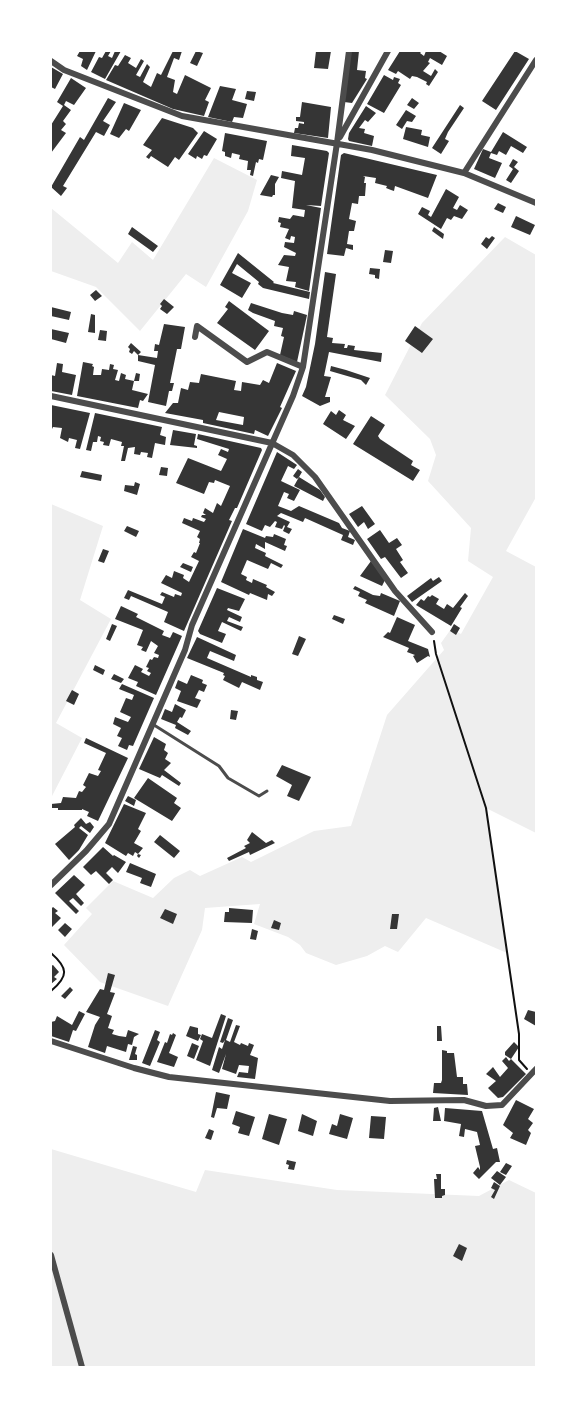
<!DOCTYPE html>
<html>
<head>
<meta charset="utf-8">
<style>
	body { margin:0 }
	#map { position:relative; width:587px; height:1418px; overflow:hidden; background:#fff; font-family:"Public Sans",sans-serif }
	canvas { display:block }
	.frame { position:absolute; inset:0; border:52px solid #fff; pointer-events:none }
</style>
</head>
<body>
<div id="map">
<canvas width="587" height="1418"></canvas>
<div class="frame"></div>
</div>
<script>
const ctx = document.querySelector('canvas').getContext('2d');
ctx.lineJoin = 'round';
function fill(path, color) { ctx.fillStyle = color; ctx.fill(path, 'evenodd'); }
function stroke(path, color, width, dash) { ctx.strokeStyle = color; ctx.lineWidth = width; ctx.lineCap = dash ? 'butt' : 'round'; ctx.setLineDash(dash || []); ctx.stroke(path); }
fill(new Path2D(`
	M214 158 257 180 248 211 206 287 186 274 140 331 96 287 51 271V208L118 263 132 242 153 260Z
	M505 237 536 255V497L506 551 536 567V833L486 808 507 953 426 918 398 952 385 946 367 956 336 965 306 953 300 945 288 937 254 924 260 904 205 908 202 930 168 1006 100 982 64 945 92 914 86 908 113 881 153 898 174 878 190 870 200 876 242 857 251 862 314 831 351 826 387 715 444 650 441 643 451 629 461 634 493 577 468 561 471 528 428 481 436 455 430 439 385 395 422 323Z
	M51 504 103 526 80 600 111 619 56 723 82 738 51 798Z
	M51 1149 196 1192 205 1170 337 1190 479 1196 509 1180 536 1193V1367H51Z`), '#eee');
fill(new Path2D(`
	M80 51H96L87 70 81 66 83 59 77 56Z
	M106 51H111L108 56 112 58 115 51H121L105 79 91 72 99 57 102 58Z
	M173 51H182L179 60 174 58 167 77 175 80 173 92 177 94 185 75 211 88 205 100 209 102 204 116 173 109 106 80 115 65 118 66 125 55 131 58 128 63 136 68 141 59 144 61 136 75 140 77 147 64 150 67 143 82 151 87 157 73 161 75Z
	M196 51 203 53 197 66 190 63Z
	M316 51H331L328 69 314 68Z
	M350 51H359L357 70 366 71 365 78 367 79 352 103 344 102Z
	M400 51H422L420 53 424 56 426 51H439L447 56 442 65 430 58 428 62 430 63 423 71 431 76 435 69 438 72 429 86 426 84 427 82 417 77 412 76 410 79 398 71 396 74 388 70Z
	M515 51 529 59 496 110 482 101Z
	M51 67 63 74 55 89 51 87Z
	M384 75 393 80 394 77 400 79 398 83 401 85 384 113 367 104Z
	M71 78 86 88 74 105 66 101 64 105 71 110 63 121 66 124 61 130 66 133 51 153V125L63 106 57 102Z
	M220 86 236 89 232 100 247 104 243 118 234 117 232 122 208 117Z
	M247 91 256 92 254 101 245 99Z
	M108 98 116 102 103 121 110 125 104 136 96 132 63 186 67 188 61 196 51 187 80 137 84 140Z
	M412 98 419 103 414 109 407 105Z
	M302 102 331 107 328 138 294 133 295 128H298L299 123 304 124V122L296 121V117H300Z
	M124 103 141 110 129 131 126 129 119 138 110 134Z
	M460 105 464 108 448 132 445 139 449 141 441 154 432 148Z
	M366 106 376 113 368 122 365 120 359 128 365 129 364 133 374 136 372 146 349 141 348 139 349 133Z
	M406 110 416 116 412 122 407 121 402 129 396 125Z
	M162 118 193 128 198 133 179 160 175 157 168 167 151 156 149 159 146 157 152 150 143 145Z
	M406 127 422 130 421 135 430 137 428 147 403 139Z
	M204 131 217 139 207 156 204 155 202 159 197 156 196 159 188 154Z
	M503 132 527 147 523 153 511 146 506 155 499 151 497 155 491 153 489 158 502 163 495 178 474 169 483 149 491 152Z
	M225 133 267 141 263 160 259 159 258 163 256 162 253 176 250 175 251 170H247L248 161 239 159 240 155 232 153 231 158 225 156V152L222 151Z
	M292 145 327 151 329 153 321 206 306 205 321 208 309 291 295 287 296 282 286 281 289 267 278 265 284 255 295 256 296 253 284 247 285 242 294 243 295 237 291 236 290 240 285 238 289 229 280 227 281 223 278 222 279 217 290 219 293 215 304 217 305 210 292 208 295 181 281 178 282 171 302 175 305 158 291 156Z
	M344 153 437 175 428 198 395 186 394 191 391 190 386 188 387 186 375 183 376 178 363 176 365 177 364 183H366L365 196H359L358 204 352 203 349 219 356 221 354 231H349L347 244 353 245V250L346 248 344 256 327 254 341 155Z
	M513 159 518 162 514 167 519 171 511 183 506 180 513 169 509 166Z
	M271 175 279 177 275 184V195H273L272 197 260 195Z
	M446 189 459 197 453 208 457 210 460 205 468 210 462 219 454 216 451 220 447 218 441 229 418 214 422 207 430 211 428 215 431 217Z
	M498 203 506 207 503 213 494 209Z
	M516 216 535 225 530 235 511 227Z
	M132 227 158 246 153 252 128 234Z
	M434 227 444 234 443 239 432 231Z
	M492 236 495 238 487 249 481 244 486 237 489 239Z
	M385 250 393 251 391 263 383 262Z
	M238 253 274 282 273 283 310 292 309 299 263 288 258 284 259 282 237 264 232 273 251 283 242 298 220 285Z
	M370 268 380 269 379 279 375 278V275L369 274Z
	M325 272 336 274 327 337 333 338 332 343 345 344 344 348H347L348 345 355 346 354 350 382 353 381 362 329 352 324 376 331 377 325 397H330V402L320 406 302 396 306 387 315 344Z
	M96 290 102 296 95 301 90 295Z
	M164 299 174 307 167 314 160 309 162 306 160 304Z
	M229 301 269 331 255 350 217 323 228 309 225 307Z
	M251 303 282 313 293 315 294 311 307 315 297 362 280 355 284 337 281 336 283 328 274 326 275 321 253 313 248 310Z
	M51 307 71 312 69 320 51 316Z
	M91 314 95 315V333L88 332Z
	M164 324 185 327 181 349H177L170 383H174L172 391H169L166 406 148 402 155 365 138 361V355L157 358 158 351H154L155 344 159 345Z
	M415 326 433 339 422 353 405 341Z
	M51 329 69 333 66 343 51 339Z
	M100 330 107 331 106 341 98 340Z
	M131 343 141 352 138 355 134 351 132 354 129 352 130 349 128 347Z
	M83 362 93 364 92 366 94 367 93 375H101L102 369 109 370 110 364 114 365 113 369 118 370 115 380 119 381 121 373 126 375 125 379 134 381 136 373 140 374 139 381H134L132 390 148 394 143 401 140 400 138 408 77 396Z
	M57 363 63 364 62 372 76 375 72 395 51 391V375L55 376Z
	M277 363 296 371 280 407 282 408 268 436 255 430 254 434 203 423V420L165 413 173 403H178L181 388 188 390 190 382 199 383 201 374 236 381 234 390 241 391 242 382 260 385 263 380 269 383ZM219 412 244 417 243 425 216 420Z
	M331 366 346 370 370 378 366 385 361 380 330 371Z
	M51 405 90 413 80 449 75 448 77 440 69 438 68 442 60 438 62 428 53 427 51 431Z
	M339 410 346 415 343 420 355 426 346 439 323 424 331 411 336 415Z
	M95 413 162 427 160 435 166 437 165 445 155 443 152 458 147 457 148 453 141 452 140 455 134 454 135 447 128 448 125 461H121L124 446H121L122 442 111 439 109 446 103 445 104 442 100 441 101 437 98 436 97 442H93L91 451 86 450Z
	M371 416 385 425 378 436 380 439 413 461 411 465 420 470 413 481 353 444Z
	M173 430 196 434 194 445 197 446V448L170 445Z
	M198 434 261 448 262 450 237 508H235L229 520 232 521 184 631 164 622 168 612 131 596 129 600 124 598 128 590 162 604 165 597 160 595 162 592 174 597 175 594 181 596 182 593 161 583 166 575 172 578 174 571 184 575 183 578 189 582 199 561 191 557 194 552 196 553 200 543H199L200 539 197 537 200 531 182 523 184 518 192 521 193 518 204 522 206 519 201 517 202 515H206L203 513 205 508 213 513 217 503 221 506 230 486 215 480 214 483 209 482 204 494 176 483 188 458 221 471 227 459 218 455 221 449 228 452 229 449 197 439Z
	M277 452 297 465 294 469 288 466 281 481 300 490 294 501 287 498 289 494 284 492 278 506 291 511 299 506 339 523 342 528 350 531 348 537 355 540 353 545 341 540 343 535 305 518 303 522 281 513 277 516 290 522 287 527 292 529 289 534 283 531 285 526 284 525 282 529 275 527 277 522 275 521 270 527 265 525 262 531 246 524Z
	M161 467 168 468 167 476 159 475Z
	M298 469 302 472 299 477 320 490 325 497 323 501 294 486 299 477 297 479 293 476Z
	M82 471 102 475 101 481 80 477Z
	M135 482 140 484 137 495 124 491 125 485 134 486Z
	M362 506 375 524 368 529 364 522 358 527 349 514Z
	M127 526 139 531 136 537 124 531Z
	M243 529 265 538 266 536 273 537 274 534 286 539 284 545 287 546 285 551 265 542V549L256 544 255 548 266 553 265 556 283 565 281 568 271 563 268 569 247 560 241 574 247 577 246 580 252 583 253 579 267 585 266 587 275 592 272 596 268 594 267 600 250 593 249 595 221 582Z
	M380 530 389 543 397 538 402 545 396 549 403 560 400 562 408 573 401 578 385 557 381 559 367 539Z
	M103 549 109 551 104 563 98 561Z
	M371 561 385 580 382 586 360 576Z
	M183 563 193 567 191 572 180 567Z
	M439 577 442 581 412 602 407 596 431 578 433 581Z
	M355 586 373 595 380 596 381 593 400 601 394 616 365 603 367 600 358 596 360 592 353 589Z
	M217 588 245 599 239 611 228 608 227 610 242 617 240 622 229 617 227 621 243 627 241 631 222 622 218 631 226 634 222 643 200 634 198 631Z
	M465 593 468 596 460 607 462 608 451 626 416 605 421 599 424 601 428 596 430 597 432 595 439 599 436 604 444 609 447 604 453 608Z
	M121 606 138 614 136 617 164 631 162 635 170 638 173 632 182 636 156 695 136 686 138 682 128 678 135 665 143 669 141 672 149 676 151 673 147 671 149 668 146 667 150 659 152 660 154 657 158 658 159 655 154 653 158 646 151 641 146 652 141 650 143 647 137 645 143 630 115 619Z
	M334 615 345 619 343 624 332 619Z
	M397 617 415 625 408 641 428 649 430 657 428 656 417 663 413 656 415 655 407 652 409 648 383 637 388 632 390 633Z
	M112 624 117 626 110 641 106 639Z
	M454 624 460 628 456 635 450 631Z
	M299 636 306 639 298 656 292 654Z
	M197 637 236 655 234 661 210 651 207 658 251 677V675L257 677V680L263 682 260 690 242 682 239 688 223 680 225 676 223 675 224 673 187 658Z
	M95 665 105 670 103 675 93 670Z
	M114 674 124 679 121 683 111 679Z
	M191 675 203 680 202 683 207 685 204 692 199 690 195 698 201 700 197 708 177 701 181 691 175 688 178 680 187 684Z
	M122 684 154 698 133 746 129 745 127 750 118 746 122 738 117 736 121 728 113 724 115 717 128 722 131 717 120 712 126 698 132 700 134 695 119 689Z
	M72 690 79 694 74 705 66 701Z
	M175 704 186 710 182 718 180 717 177 722 191 731 188 735 175 728 176 725 161 719 165 709 172 712Z
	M231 710 238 711 236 720 230 719Z
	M154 737 166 744 164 750 168 753 165 759 171 763 164 770 181 783 179 786 162 775 160 778 139 769Z
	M86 738 128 758 98 821 87 816 89 812 82 809V810H58V808H51V804L61 803 63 797 76 798 79 791 82 792 86 787 83 785 89 773 98 776 101 771 98 770 106 753 84 743Z
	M282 765 311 777 299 801 287 796 292 785 276 776Z
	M148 778 177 798 174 803 181 808 172 821 134 798Z
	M128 796 136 800 134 806 125 801Z
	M124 804 146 813 138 829 141 831 134 843 143 848 138 854 141 855 139 858 137 856 138 854 135 852 133 856 128 853 126 856 105 843Z
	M81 818 86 824 90 822 94 827 90 833 81 826 79 828 88 835 79 850 69 860 55 844 75 827 74 825Z
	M252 832 266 843 272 840 275 843 250 855 249 852 229 861 227 858 246 848 244 846 250 843 247 840Z
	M160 835 180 851 174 858 154 842Z
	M103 847 113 856 114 855 126 862 118 873 112 867 106 873 113 880 109 884 96 871 91 875 83 867Z
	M130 863 156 874 151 887 140 883 142 878 126 872Z
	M74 875 85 885 76 894 84 903 81 906 73 898 69 901 79 911 76 914 55 893Z
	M53 907 58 911 55 913 61 918 51 928V909Z
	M229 908 253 910 252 923 224 922 225 912H229Z
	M165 909 177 914 173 924 160 918Z
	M392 914H399L397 929H390Z
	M274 920 281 923 279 930 271 928Z
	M65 923 72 929 65 937 58 930Z
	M252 929 258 931 256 940 250 939Z
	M53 965 59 972 54 977 57 979 51 984V966Z
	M108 973 115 975 110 992 115 993 107 1014 112 1016 108 1028 114 1030 112 1034 119 1036 126 1037 128 1030 139 1034 134 1037 132 1045 128 1044 126 1052 107 1046 105 1053 88 1047 95 1025 100 1017 86 1012 100 989 104 990Z
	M70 987 73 990 65 999 61 996Z
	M528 1010 536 1012V1026L524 1019Z
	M79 1011 85 1014 76 1031 73 1030 69 1042 51 1036V1022L55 1021 57 1016 72 1025Z
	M221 1014 226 1016 210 1066 196 1060 203 1041 200 1039 202 1034 212 1038Z
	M228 1018 233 1020 226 1040 230 1042 236 1025 240 1026 234 1042 240 1045 241 1043 248 1046 249 1043 254 1045 250 1055 258 1058 255 1079 237 1077 239 1072 248 1073 249 1066 239 1065 236 1074 222 1069 226 1054 219 1073 212 1070 219 1047 222 1049 225 1040 223 1043 220 1042Z
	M190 1026 198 1028V1034L201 1035 198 1041 186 1036Z
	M437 1026H441L442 1041H437Z
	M155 1030 160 1032 157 1040 160 1042 150 1066 142 1063Z
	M173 1033 176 1035 169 1053 178 1057 174 1067 157 1062 165 1042 167 1043 170 1034 172 1035Z
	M514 1042 519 1047 511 1059 526 1074 503 1097 498 1098 488 1088 496 1081 486 1074 493 1067 500 1077 508 1068 502 1061 506 1057 509 1061 511 1059 505 1055V1052Z
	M192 1043 199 1046 194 1059 187 1056Z
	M133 1046 137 1047 135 1054 137 1055V1060H129Z
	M442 1050 447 1051V1053H454L457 1077H463V1084H467L468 1095 433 1093 434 1083H441L442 1080Z
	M216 1092 230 1095 227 1109 217 1108 214 1118 211 1117Z
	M516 1100 534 1109 528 1119 533 1123 528 1130 531 1133 526 1145 510 1138 513 1133 503 1125Z
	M438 1107 441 1121H433L434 1108Z
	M445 1108 482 1111 493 1149 497 1148 500 1162H496L479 1179 473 1173 478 1167 480 1170V1167L475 1146 480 1145 477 1132 465 1129 464 1137 459 1136 461 1124 444 1121Z
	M236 1111 255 1117 249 1136 238 1133 240 1127 232 1124Z
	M269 1114 287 1119 279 1145 262 1139Z
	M302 1114 317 1121 313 1136 298 1131Z
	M340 1114 353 1118 347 1139 329 1134 332 1124 337 1126Z
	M371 1116 386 1117 384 1139 369 1138Z
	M209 1129 214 1131 211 1140 205 1138Z
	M287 1160 296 1162 294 1170 288 1169 289 1165 286 1164Z
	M506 1163 512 1166 506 1175 500 1172Z
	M497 1171 506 1177 500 1185 491 1178Z
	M436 1174H441V1189H445V1195L442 1196V1198H435L434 1179H437Z
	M494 1182 500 1186 494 1199 491 1197 495 1190 491 1188Z
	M459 1244 467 1248 462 1261 453 1256Z`), '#353535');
stroke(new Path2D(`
	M434 641 436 654 486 808 519 1034V1060L527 1069
	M51 953C68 968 69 976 51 991`), '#111', 2);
stroke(new Path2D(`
	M154 725 219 766 228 778 259 796 267 791`), '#4c4c4c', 3);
stroke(new Path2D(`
	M51 61 64 70 182 116 372 150 464 173 536 203
	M340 137 388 51
	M464 173 536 60
	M195 337 197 326 247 362 267 352 303 367
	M51 396 272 443 293 455 315 477 395 591 432 632
	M51 885 86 851 109 824 185 650 192 625 293 396 303 367 337 143 349 51
	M51 1041 134 1068 169 1077 390 1101 464 1100 486 1106 502 1105 536 1069
	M51 1255 82 1367`), '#4c4c4c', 6);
</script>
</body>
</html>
